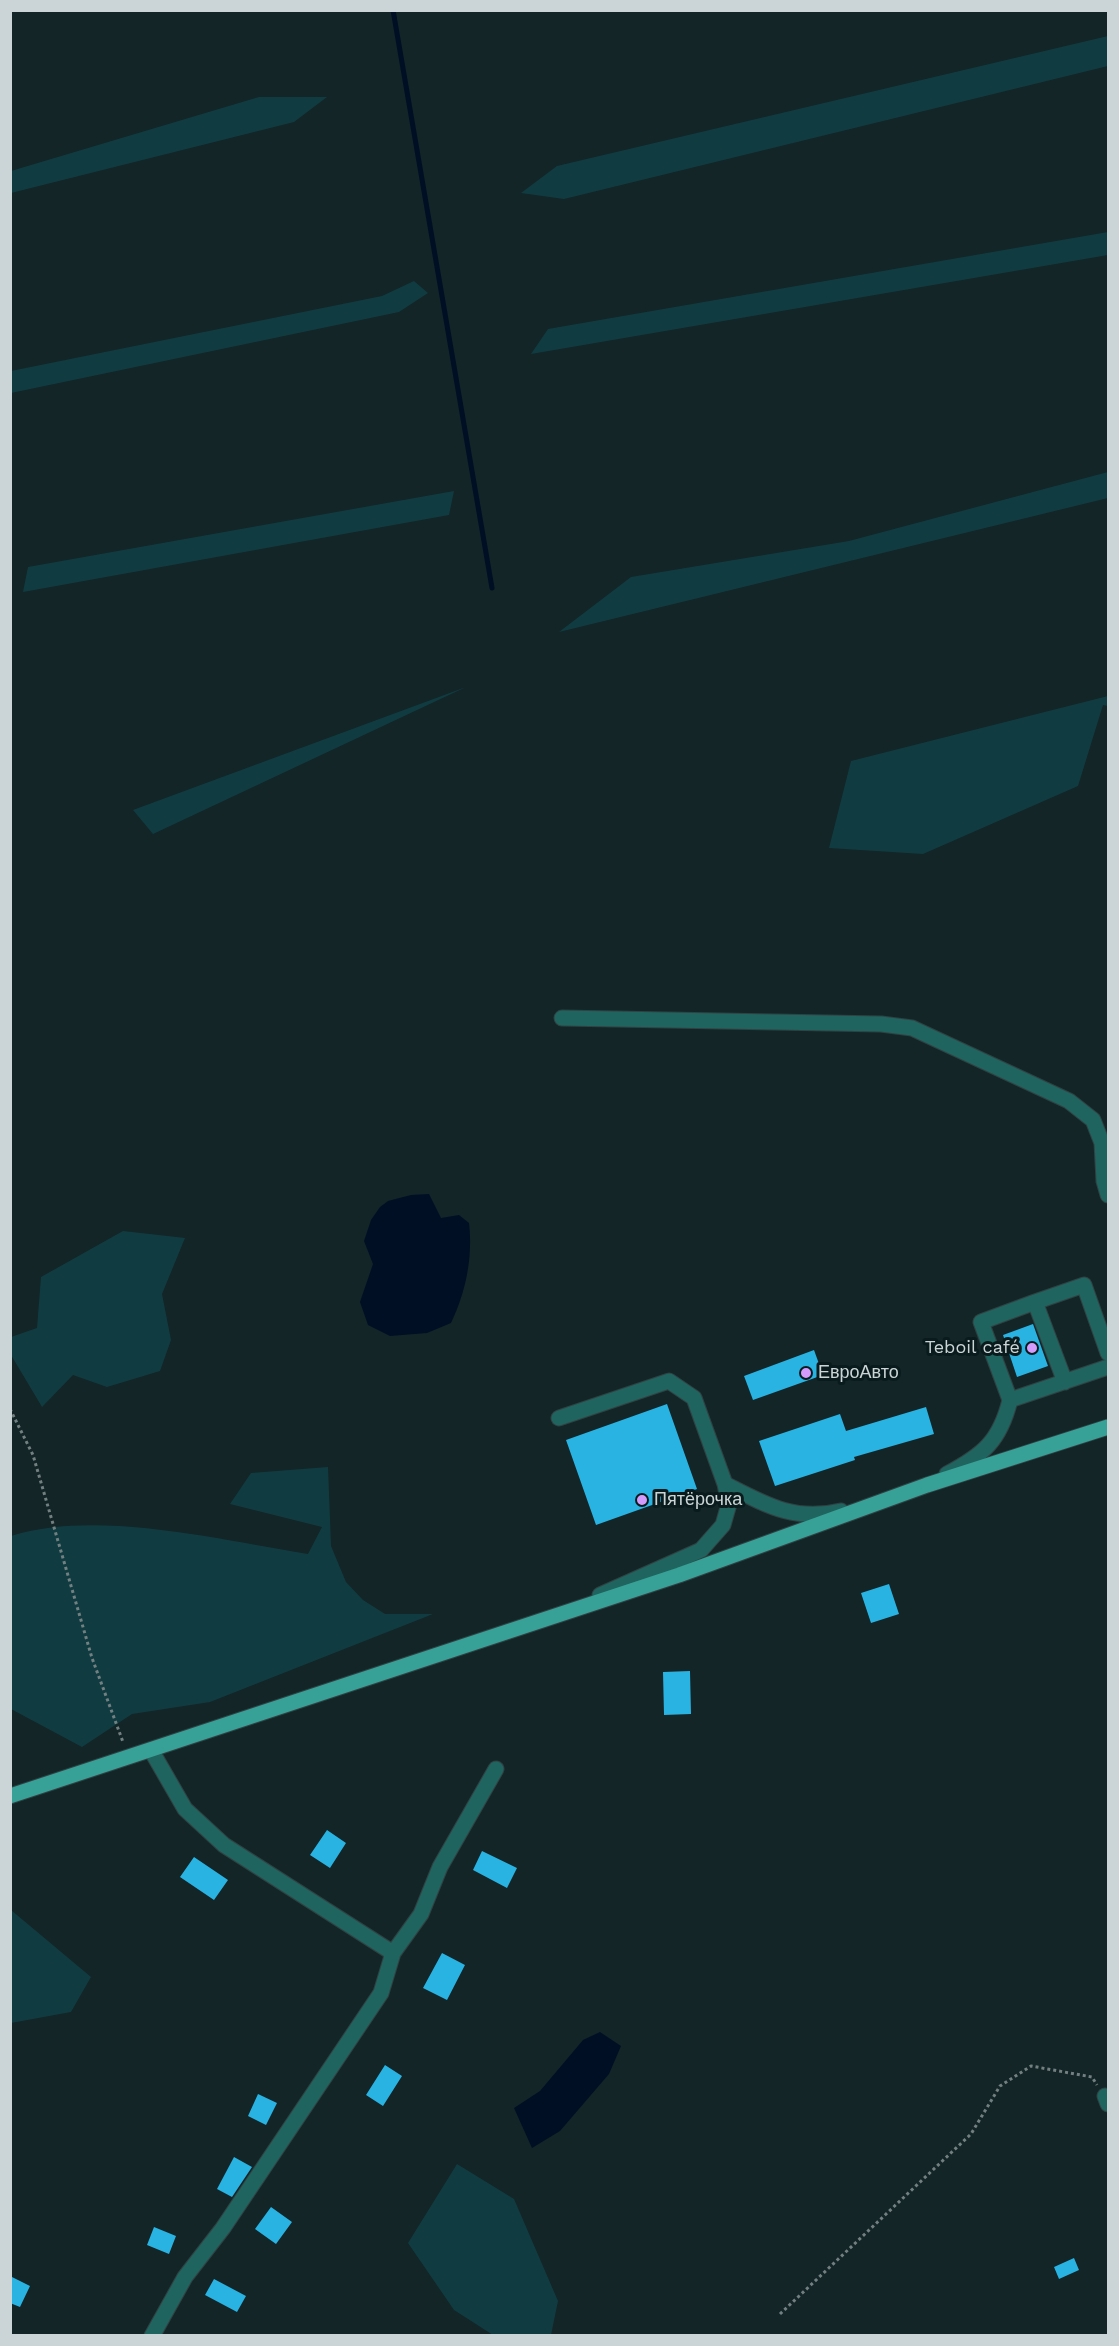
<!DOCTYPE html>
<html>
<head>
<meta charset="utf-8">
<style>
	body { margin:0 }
	#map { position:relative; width:1119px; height:2346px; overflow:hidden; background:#132527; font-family:"Work Sans",sans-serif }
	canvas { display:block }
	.frame { position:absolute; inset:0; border:12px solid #cbd5d7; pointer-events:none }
</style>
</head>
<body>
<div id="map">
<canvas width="1119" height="2346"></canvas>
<div class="frame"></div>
</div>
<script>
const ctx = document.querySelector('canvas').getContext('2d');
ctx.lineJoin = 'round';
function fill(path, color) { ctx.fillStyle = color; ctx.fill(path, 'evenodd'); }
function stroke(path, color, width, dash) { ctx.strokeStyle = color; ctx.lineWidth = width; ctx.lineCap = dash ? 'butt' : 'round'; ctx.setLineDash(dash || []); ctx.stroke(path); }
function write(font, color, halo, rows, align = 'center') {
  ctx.font = font + ' "Work Sans",sans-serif'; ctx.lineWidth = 6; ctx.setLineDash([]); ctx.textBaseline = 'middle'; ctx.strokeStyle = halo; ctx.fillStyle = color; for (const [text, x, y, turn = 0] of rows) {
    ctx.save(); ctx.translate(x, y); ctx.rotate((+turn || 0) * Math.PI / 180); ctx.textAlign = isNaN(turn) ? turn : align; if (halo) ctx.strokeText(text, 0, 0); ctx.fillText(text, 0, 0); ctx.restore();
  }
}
fill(new Path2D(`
	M1108 36V66L564 199 521 193 557 166Z
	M259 97H327L294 122 11 193V171Z
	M1108 232V255L531 354 548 329Z
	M414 281 428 293 399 312 11 393V371L382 296Z
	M1108 472V498L559 632 631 577 849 541Z
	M454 491 449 515 23 592 28 567Z
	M466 687 153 834 133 810Z
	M1108 696V706L1103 705 1078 786 923 854 829 848 851 761Z
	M123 1231 185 1238 162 1294 171 1340 160 1371 107 1387 73 1375 42 1407 11 1355V1337L37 1328 41 1277Z
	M328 1467 331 1546 346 1582 363 1600 385 1614H433L210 1702 132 1714 82 1747 11 1709V1536C97 1509 219 1540 308 1554L322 1527 230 1504 251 1473Z
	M11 1910 91 1977 71 2012 11 2023Z
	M457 2164 514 2199 558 2301 551 2335H493L454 2310 408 2243Z`), '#103c41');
fill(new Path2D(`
	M429 1194 441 1218 459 1215 469 1223C473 1257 466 1292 451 1323L427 1333 390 1336 368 1325 360 1302 373 1264 364 1241 371 1220 380 1207 388 1201 411 1195Z
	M600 2032 621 2046 609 2074 560 2131 532 2148 514 2108 540 2091 583 2040Z`), '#000f24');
stroke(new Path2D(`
	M393 10 492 588`), '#000f24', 5);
fill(new Path2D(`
	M1033 1324 1048 1366 1017 1377 1003 1335Z
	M814 1350 823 1375 753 1400 744 1376Z
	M667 1404 697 1489 596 1525 566 1440Z
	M926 1407 934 1434 854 1457 855 1460 775 1486 759 1441 840 1414 846 1431Z
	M889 1584 899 1614 871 1623 861 1593Z
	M690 1671 691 1714 664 1715 663 1672Z
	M327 1830 346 1843 330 1868 310 1855Z
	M482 1851 517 1868 507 1888 473 1870Z
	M194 1857 228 1880 214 1900 180 1877Z
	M442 1953 465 1965 447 2000 423 1988Z
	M385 2065 402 2076 383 2106 366 2095Z
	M258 2094 277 2103 266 2125 248 2116Z
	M234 2157 252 2167 232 2197 217 2189Z
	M271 2207 292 2222 276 2244 255 2229Z
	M154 2227 176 2236 169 2254 147 2245Z
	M1074 2258 1079 2270 1059 2279 1054 2267Z
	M10 2276 30 2286 20 2307 10 2303Z
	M214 2279 246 2296 237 2312 205 2295Z`), '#29b3e2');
const minor = new Path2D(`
	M562 1018 881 1024 912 1028 1069 1101 1093 1120 1102 1143 1104 1181 1108 1195
	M1065 1382 1035 1302 1084 1285 1108 1353
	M1010 1400 981 1322 1035 1302
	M559 1418 669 1381 694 1398 725 1484 729 1504 723 1525 701 1550 600 1595
	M947 1474C983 1455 1000 1441 1010 1400L1108 1367
	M725 1484C766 1505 794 1522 841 1511
	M151 1750 185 1809 224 1845 393 1953
	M1105 2096 1108 2104
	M152 2336 185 2277 223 2228 381 1993 393 1953 421 1914 440 1867 496 1769`);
const major = new Path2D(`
	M10 1796 679 1575 927 1485 1108 1427`);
stroke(minor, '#304143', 17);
stroke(major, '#304143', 17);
stroke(new Path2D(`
	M10 1409 33 1455 92 1658 123 1742
	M780 2314 971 2134 1000 2086 1031 2066 1092 2077 1097 2085`), '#738082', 3, [3, 3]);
stroke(minor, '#1f645e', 15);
stroke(major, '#37a197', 15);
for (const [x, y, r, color] of [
	[1032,1348,6,"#d39cfc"],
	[806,1373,6,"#d39cfc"],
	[642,1500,6,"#d39cfc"]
]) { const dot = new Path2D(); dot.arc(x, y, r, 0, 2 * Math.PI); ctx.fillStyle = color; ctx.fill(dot); stroke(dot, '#0a1b1d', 2); }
write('18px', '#cbd5d7', '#0a1b1d', [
	["Teboil café",1020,1348,"right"],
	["ЕвроАвто",818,1373],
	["Пятёрочка",654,1500]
], 'left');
</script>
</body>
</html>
